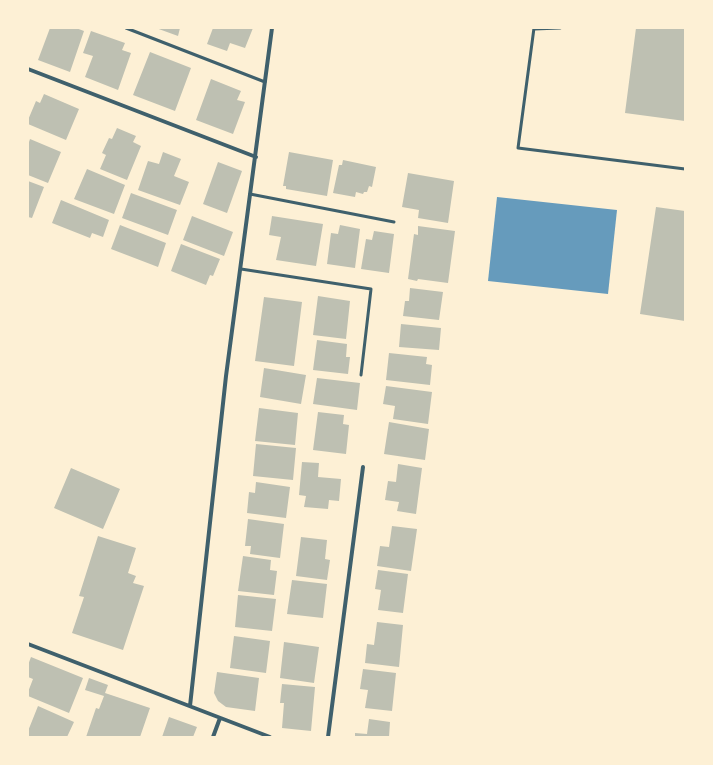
<!DOCTYPE html>
<html>
<head>
<meta charset="utf-8">
<style>
	body { margin:0 }
	#map { position:relative; width:713px; height:765px; overflow:hidden; background:#fdf0d5; font-family:Karla,sans-serif }
	canvas { display:block }
	.frame { position:absolute; inset:0; border:29px solid #fdf0d5; pointer-events:none }
</style>
</head>
<body>
<div id="map">
<canvas width="713" height="765"></canvas>
<div class="frame"></div>
</div>
<script>
const ctx = document.querySelector('canvas').getContext('2d');
ctx.lineJoin = 'round';
function fill(path, color) { ctx.fillStyle = color; ctx.fill(path, 'evenodd'); }
function stroke(path, color, width, dash) { ctx.strokeStyle = color; ctx.lineWidth = width; ctx.lineCap = dash ? 'butt' : 'round'; ctx.setLineDash(dash || []); ctx.stroke(path); }
fill(new Path2D(`
	M497 197 617 210 608 294 488 281Z`), '#669bbc');
fill(new Path2D(`
	M50 28H76L84 31 70 72 38 60Z
	M156 28H180L178 36Z
	M213 28H253L245 48 230 43 227 51 207 44Z
	M636 28H685V121L625 113Z
	M91 31 125 43 122 50 131 53 118 90 85 77 93 56 83 53Z
	M150 52 191 68 175 111 133 95Z
	M211 79 241 91 237 100 245 102 233 134 196 120Z
	M44 94 79 109 66 140 28 124V120L36 101 40 103Z
	M117 128 136 136 133 142 141 146 127 180 100 169 106 155 102 153 109 138 112 139Z
	M30 139 61 152 48 183 28 175V145Z
	M163 152 181 159 174 176 189 182 180 205 138 190 148 161 159 164Z
	M289 152 333 160 327 196 286 189V186H283Z
	M343 160 376 167 372 187 369 186 367 192H364L363 194 356 192 355 197 333 193 339 165H342Z
	M218 162 242 171 227 213 203 204Z
	M87 169 125 185 114 214 74 199Z
	M408 173 454 181 448 223 418 218 419 210 402 207Z
	M28 181 44 187 32 218 28 217Z
	M131 193 177 210 168 235 122 218Z
	M61 200 109 220 103 237 92 233 90 238 52 223Z
	M656 207 685 211V321L640 314Z
	M192 216 233 232 224 256 183 240Z
	M272 216 323 224 316 266 276 260 281 237 269 235Z
	M120 225 166 243 158 267 111 249Z
	M340 225 360 229 355 268 327 264 331 233 338 234Z
	M418 226 455 231 448 283 418 279 417 281 408 279 414 234 418 235Z
	M374 231 394 234 389 273 361 269 366 239 372 240Z
	M181 244 220 259 213 276 210 275 206 285 171 271Z
	M410 288 443 292 439 320 403 316 405 301H409Z
	M318 296 350 301 346 339 313 335Z
	M264 297 302 302 294 366 255 361Z
	M401 324 441 328 439 350 399 347Z
	M317 340 347 344 346 357H350L348 374 313 370Z
	M389 353 427 357 426 364 432 365 430 385 386 380Z
	M264 368 306 375 301 404 260 397Z
	M317 378 360 383 357 410 313 404Z
	M386 386 432 392 428 424 393 419 395 406 383 404Z
	M259 408 298 413 295 445 255 441Z
	M318 412 344 415 343 424 349 425 346 454 313 450Z
	M389 422 429 429 425 460 384 454Z
	M256 444 296 448 293 480 253 476Z
	M302 462 319 463 318 477 341 479 339 501 329 500 328 509 304 507 306 496 299 495Z
	M398 464 422 468 416 514 397 511 399 502 385 500 388 481 396 482Z
	M71 468 120 489 103 529 54 508Z
	M256 482 290 487 286 518 247 513 249 492 255 493Z
	M248 519 284 524 280 558 250 554 251 546H245Z
	M392 526 417 529 411 571 377 566 380 546 389 547Z
	M98 536 136 548 128 573 136 576 133 583 144 586 123 650 72 633 84 597 79 596Z
	M301 537 327 540 325 559 330 560 327 580 296 576Z
	M243 556 271 560 270 570 277 571 274 595 238 591Z
	M378 570 408 574 403 613 378 610 381 590 375 589Z
	M292 580 327 584 323 618 287 614Z
	M238 595 276 599 272 631 235 627Z
	M377 622 403 625 399 667 365 663 367 644 374 645Z
	M234 636 270 641 266 673 230 668Z
	M284 642 319 647 314 683 280 678Z
	M31 657 83 678 69 713 28 696V692L33 679 28 677V665Z
	M363 669 396 673 392 711 365 708 368 690 360 689Z
	M217 672 259 678 255 711 226 707 218 701 214 693Z
	M89 678 108 685 105 693 150 708 140 737H86L96 708 99 709 104 696 85 690Z
	M282 684 315 687 311 731 282 728 284 703H280Z
	M38 706 74 722 67 737H28V731Z
	M169 717 197 727 193 737H162Z
	M369 719 390 722 389 737H355V733L367 734Z`), '#bec0b2');
stroke(new Path2D(`
	M126 28 265 82
	M534 28 518 148 685 169
	M534 29 560 28
	M250 194 394 222
	M241 269 371 289 361 375`), '#3f606c', 3);
stroke(new Path2D(`
	M28 69 256 157
	M28 644 270 737
	M190 706 226 376 272 28
	M213 737 220 718
	M328 737 363 467`), '#3f606c', 4);
</script>
</body>
</html>
